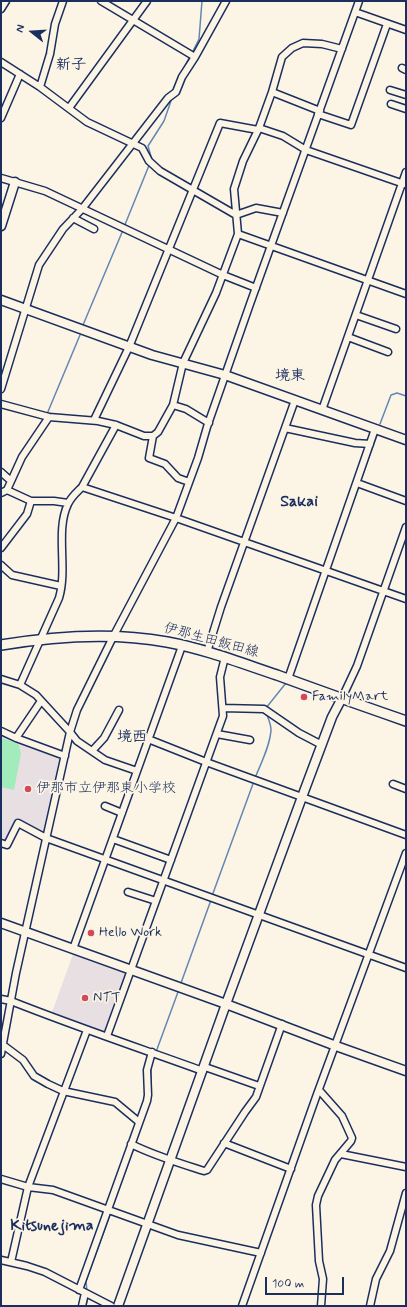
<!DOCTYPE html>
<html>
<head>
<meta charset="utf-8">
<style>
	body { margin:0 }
	#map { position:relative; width:407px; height:1307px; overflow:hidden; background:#fcf5e5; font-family:Mynerve,sans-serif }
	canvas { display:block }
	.frame { position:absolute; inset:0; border:2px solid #1b2f5e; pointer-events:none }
	.north { position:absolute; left:12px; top:12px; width:40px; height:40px; -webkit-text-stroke:3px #fcf5e5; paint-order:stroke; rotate:287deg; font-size:11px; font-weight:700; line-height:16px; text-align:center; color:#1b2f5e }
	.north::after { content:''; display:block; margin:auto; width:14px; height:18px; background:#1b2f5e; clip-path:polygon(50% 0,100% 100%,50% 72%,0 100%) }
	.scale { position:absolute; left:265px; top:1277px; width:79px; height:18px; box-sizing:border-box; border:2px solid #1b2f5e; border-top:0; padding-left:5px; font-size:12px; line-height:14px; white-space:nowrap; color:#1b2f5e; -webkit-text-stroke:3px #fcf5e5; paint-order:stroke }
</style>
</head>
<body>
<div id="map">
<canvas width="407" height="1307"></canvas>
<div class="frame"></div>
<div class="north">N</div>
<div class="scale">100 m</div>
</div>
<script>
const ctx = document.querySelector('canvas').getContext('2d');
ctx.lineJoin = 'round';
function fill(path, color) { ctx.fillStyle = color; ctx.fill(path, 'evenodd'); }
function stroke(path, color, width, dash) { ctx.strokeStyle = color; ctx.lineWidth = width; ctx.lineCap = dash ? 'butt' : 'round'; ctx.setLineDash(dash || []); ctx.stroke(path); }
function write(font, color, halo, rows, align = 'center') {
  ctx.font = font + ' Mynerve,"Klee One",sans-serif'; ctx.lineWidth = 3.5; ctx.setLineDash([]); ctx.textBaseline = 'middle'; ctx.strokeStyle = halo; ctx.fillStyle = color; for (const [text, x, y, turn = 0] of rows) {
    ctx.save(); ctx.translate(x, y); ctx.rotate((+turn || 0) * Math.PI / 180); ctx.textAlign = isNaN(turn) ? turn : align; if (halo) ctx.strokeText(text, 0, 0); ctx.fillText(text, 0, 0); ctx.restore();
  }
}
fill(new Path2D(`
	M1 732 62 756 45 831 43 834 16 822 6 843 1 842Z
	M73 954 128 974 106 1034 51 1015Z`), '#e7dfe2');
fill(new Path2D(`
	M1 738 18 743 21 753 14 790 1 787Z`), '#a2ecbb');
stroke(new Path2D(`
	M192 53 199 39 202 1
	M178 79 190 56
	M152 160 148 146 164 121 172 98
	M124 227 150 163
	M83 325 123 230
	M47 414 80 335
	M380 424 391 395 397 393 406 396
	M360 482 377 435
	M347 518 359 486
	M266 708 286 683
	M255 778C261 763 270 746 271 730 271 725 269 720 267 715
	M212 896 254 781
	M181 983 211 900
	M156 1052 178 992
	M135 1144 151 1097V1065
	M112 1208 134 1148
	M87 1292 86 1281 111 1212
	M86 1306 88 1296`), '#6387b4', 1.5);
const street = new Path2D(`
	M101 1 195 57
	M1 9 6 1
	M355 12 406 30
	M1 62 40 87 87 122 142 148 149 161 160 171 236 215
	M402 68 406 70
	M40 87 50 54 55 24 63 1
	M390 90 406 95
	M272 92 320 111
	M391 104 406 109
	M69 108 147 1
	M318 114 351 125 387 24
	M1 118 20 74
	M259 128 283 136 306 150 404 184
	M1 178 45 191 223 275 256 288
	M236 215 256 208 283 213
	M73 218 94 229
	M238 234 406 294
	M356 315 396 329
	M348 337 388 352
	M1 389 39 265 63 229 82 209 168 98 176 92 182 77 195 57 226 1
	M1 404 49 417 98 421 116 425 144 436H153L149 458 165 464 178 478 189 482
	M173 405 186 409 209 423
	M322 410 406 172
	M94 420 129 347 220 123 258 130
	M285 428 355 443 370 444
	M153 436 158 432 173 405 183 363 216 293 238 234 234 189 243 161 259 128 272 92 282 57 292 48 303 43 322 44 342 49
	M1 472 11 481
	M357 483 406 501
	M82 487 116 425
	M7 490 31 501H54L68 503
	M1 493 7 490 22 457 49 417
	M1 548 27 514 31 501
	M1 565 12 575 61 586
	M207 652 221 607 295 400
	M1 679 20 685 36 695 70 732 77 741 105 760 137 771
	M288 679 375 429
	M20 685 59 598C68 568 55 531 68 504 71 497 77 492 82 487L176 518 406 599
	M342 698 357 666 406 527
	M223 708 264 709 299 733 322 745
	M1 731 16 738 65 756
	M217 734 250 740
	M16 738 41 701
	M148 739 206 762 406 835
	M92 751 104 738 119 710
	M393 784 406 789
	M105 806 122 813
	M113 839 171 860
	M1 843 7 845 18 823 46 838 406 968
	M128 892 156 901
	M73 949 182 646
	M1 999 11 1001C74 1026 139 1048 203 1071
	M107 1036 223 716 220 677 225 657
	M3 1045 23 1060 34 1076 48 1084 63 1091 115 1102 139 1122
	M1 1054 16 973 70 732 77 710 113 637 176 518 198 458 207 427 250 304 359 1
	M205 1067 259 1086
	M319 1090 342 1116 352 1138 351 1141 335 1160 318 1196 316 1205 319 1261 323 1279 321 1306
	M224 1143 291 1169
	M131 1144C155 1156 179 1163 204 1171L207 1170 245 1112 256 1097 282 1024
	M341 1154 406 1167
	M1 1179 28 1187 53 1190 178 1235 261 1253
	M1 1260 27 1266 45 1272 111 1306
	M11 1262 28 1187 87 1030
	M79 1290 147 1101 148 1095 147 1070 152 1052
	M82 1306 85 1293
	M242 1306 316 1097 406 853
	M370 1306 376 1279 390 1251 406 1193`);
const secondary = new Path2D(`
	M1 226 15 182
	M1 300 152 355 225 375 406 440
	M1 923 226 1004 336 1046 406 1071
	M118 1306 226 1004 302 797 332 717 342 698`);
const primary = new Path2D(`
	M1 645C55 636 113 632 167 642 205 649 241 663 277 675 320 691 363 706 406 721`);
stroke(street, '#1b2f5e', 9);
stroke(secondary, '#1b2f5e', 11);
stroke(primary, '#1b2f5e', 12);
stroke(street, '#fcf5e5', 6);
stroke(secondary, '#fcf5e5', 8);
stroke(primary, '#fcf5e5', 9);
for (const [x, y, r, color] of [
	[304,697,4,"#d1495b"],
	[28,789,4,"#d1495b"],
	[91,933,4,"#d1495b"],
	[85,998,4,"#d1495b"]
]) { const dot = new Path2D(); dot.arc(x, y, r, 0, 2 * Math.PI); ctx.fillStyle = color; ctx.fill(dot); stroke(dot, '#fcf5e5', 1.5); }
write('14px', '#1b2f5e', '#fcf5e5', [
	["伊那生田飯田線",211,641,15]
]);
write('14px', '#1b2f5e', '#fcf5e5', [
	["FamilyMart",312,697],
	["伊那市立伊那東小学校",36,789],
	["Hello Work",99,933],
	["NTT",93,998]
], 'left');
write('bold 15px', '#1b2f5e', '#fcf5e5', [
	["新子",71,66],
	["境東",290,377],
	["境西",132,738]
]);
write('bold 16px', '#1b2f5e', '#fcf5e5', [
	["Sakai",299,503],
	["Kitsunejima",52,1227]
]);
</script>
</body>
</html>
